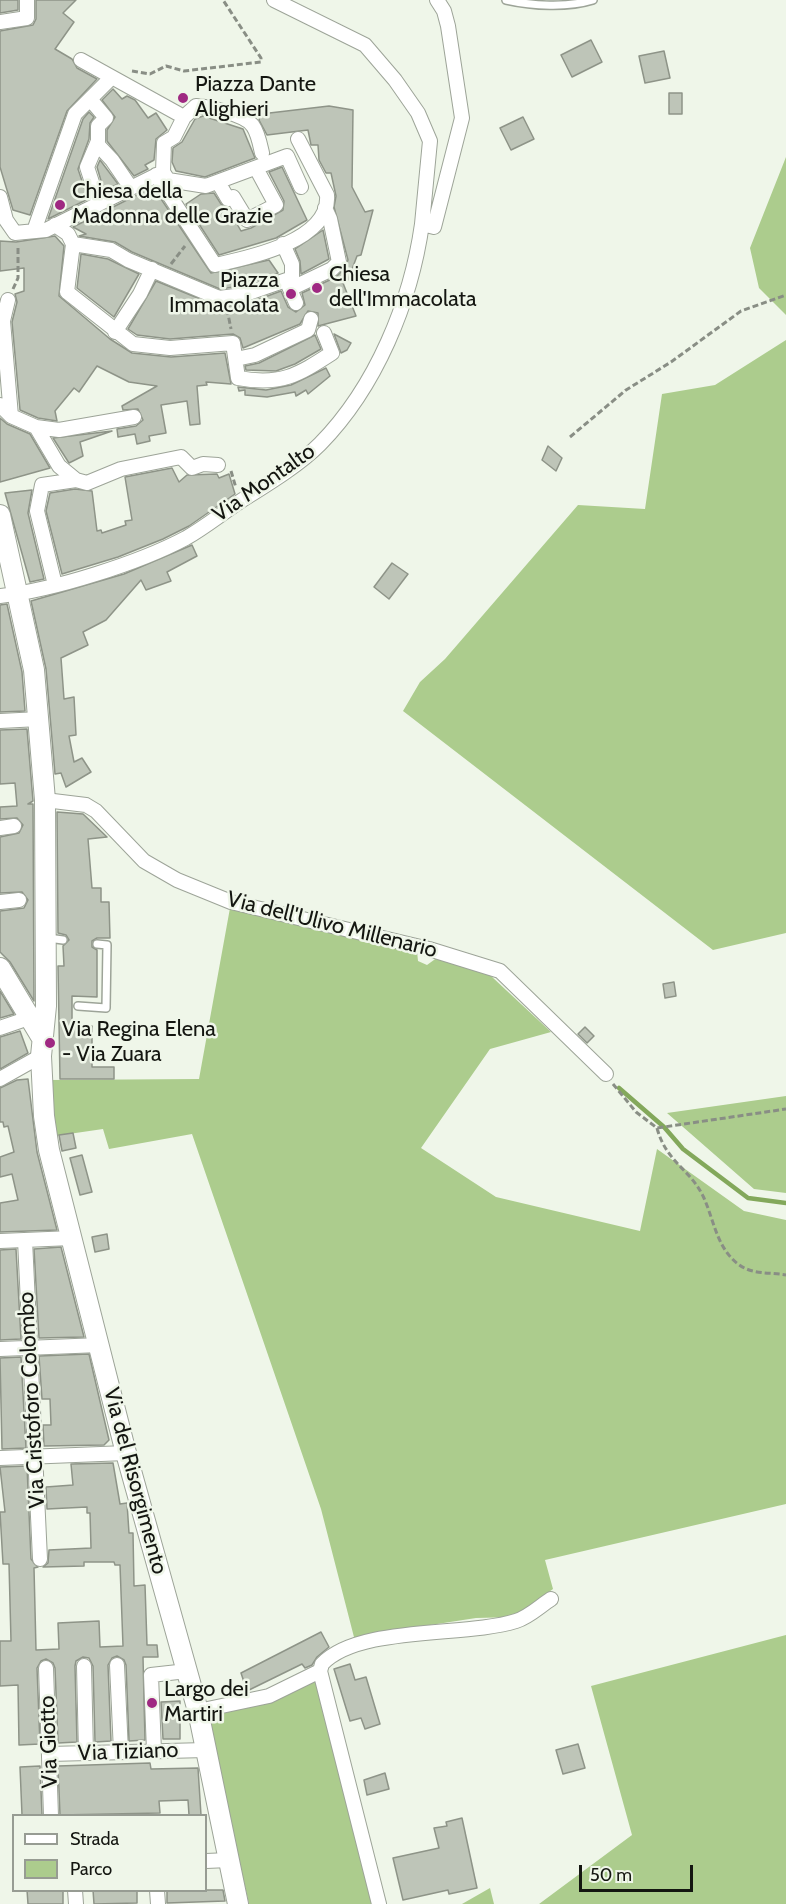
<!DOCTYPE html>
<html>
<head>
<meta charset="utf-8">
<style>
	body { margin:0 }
	#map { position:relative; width:786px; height:1904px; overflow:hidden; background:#eff6e9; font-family:Cabin,sans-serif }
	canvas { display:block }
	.legend { position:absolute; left:12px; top:1814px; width:195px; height:78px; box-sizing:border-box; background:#eff6e9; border:2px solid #979c93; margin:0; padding:8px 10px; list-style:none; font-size:18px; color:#141611 }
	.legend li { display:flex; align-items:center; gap:12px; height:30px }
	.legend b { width:30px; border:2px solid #979c93 }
	.scale { position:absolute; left:579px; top:1865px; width:114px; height:27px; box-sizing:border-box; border:3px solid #141611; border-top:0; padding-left:8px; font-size:18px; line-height:21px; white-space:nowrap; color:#141611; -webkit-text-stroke:4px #eff6e9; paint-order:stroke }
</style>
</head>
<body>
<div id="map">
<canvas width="786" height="1904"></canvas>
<ul class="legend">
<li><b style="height:8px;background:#fff"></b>Strada</li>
<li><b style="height:16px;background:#accc8d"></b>Parco</li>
</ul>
<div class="scale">50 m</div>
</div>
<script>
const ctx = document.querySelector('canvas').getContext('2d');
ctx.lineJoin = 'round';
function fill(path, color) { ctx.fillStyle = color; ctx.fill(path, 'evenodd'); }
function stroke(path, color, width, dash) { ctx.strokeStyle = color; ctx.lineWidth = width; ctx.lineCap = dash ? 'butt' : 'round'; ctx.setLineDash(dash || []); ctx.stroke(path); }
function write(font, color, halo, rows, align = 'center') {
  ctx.font = font + ' Cabin,sans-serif'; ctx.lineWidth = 5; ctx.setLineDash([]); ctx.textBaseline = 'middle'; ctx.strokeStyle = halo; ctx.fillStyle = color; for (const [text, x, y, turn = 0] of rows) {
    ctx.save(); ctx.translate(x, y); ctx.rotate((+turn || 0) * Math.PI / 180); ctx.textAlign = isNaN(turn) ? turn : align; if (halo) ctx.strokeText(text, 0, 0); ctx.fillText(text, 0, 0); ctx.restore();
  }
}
fill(new Path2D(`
	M786 157V315L759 288 750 248Z
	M786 340V933L713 950 403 711 420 682 445 659 578 505 645 509 662 394 715 385Z
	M230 908 417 951 418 961 427 965 438 957 491 976 551 1032 490 1049 421 1148 496 1197 640 1231 657 1149 744 1211 786 1220V1504L545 1560 553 1589 514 1617 476 1618 424 1626 355 1641 321 1509 192 1134 109 1149 103 1129 55 1136 51 1080 199 1079Z
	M786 1096V1193L754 1189 667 1113Z
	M786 1635V1904H539L632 1835 591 1686Z
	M307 1682H316L373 1904H249L207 1718 271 1700Z
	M490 1888 494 1904H462Z`), '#accc8d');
stroke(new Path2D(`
	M619 1088 664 1127 683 1149 748 1198 786 1203`), '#83a85b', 4.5);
const building = new Path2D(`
	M0 0H18V10L0 13Z
	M36 0H76L63 13 74 22 55 49 72 59 77 68 97 79 67 111 30 215 13 210 0 167V31L33 25 36 19Z
	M591 40 602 62 572 77 561 55Z
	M664 51 670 78 645 83 639 56Z
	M113 89 122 99 127 96 135 100 148 118 156 113 167 130 156 139 154 160 145 165 148 169 134 176 107 141V130L115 117 102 100Z
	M669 93H682V114H669Z
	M329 106 353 110 352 187 365 212 373 210 361 255 357 256 348 280 343 283 356 316 318 326V313L308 311 300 324 243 348 240 338 233 334 170 339 137 335 128 329 156 281 220 307 246 304 281 291 288 307 296 312 305 305 302 293 336 277 345 268 348 260 334 207 336 196 331 173H326L319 160 318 145H311L308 130 267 135 259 120 261 114Z
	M89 112 94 117 90 123 89 139 78 169 88 199 48 219 83 119Z
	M203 116 243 129 255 158 205 177 176 171 172 162 173 148 182 142 195 119Z
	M523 117 534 139 511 150 500 128Z
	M100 160 118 184 104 191 97 167Z
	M282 167 307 220 276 238 219 255 186 204 201 194 214 193 221 204 228 208 241 231 251 228 283 210 284 201 269 172Z
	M153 187 211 273 269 260 278 273 241 286 220 289 132 252 115 242 79 236 86 234 73 227Z
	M323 230 329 259 301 274 300 261 295 249Z
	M55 236 64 246 59 296 110 339 132 353 171 357 225 353 231 384 206 382 207 385 197 386 200 424 190 425 187 401 161 405 166 433 149 436 150 441 137 444 135 434 118 437 117 429 136 426 143 420 138 409 123 410 122 406 157 386 129 382 97 366 79 392 74 388 55 411 57 421 38 418 20 410 12 322 17 302 15 294 24 291V268L0 271V241L16 242Z
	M81 254 108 259 139 274 114 317 77 288Z
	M334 334 351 343 347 350 341 353Z
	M315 335 321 349 295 364 276 371 246 370 245 366 259 363Z
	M326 368 330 376 308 394 306 390 296 396 295 392 267 397 245 395V390L239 391 238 387 266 390 291 385Z
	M0 418 7 424 30 434 50 468 0 482Z
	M112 431 80 442 83 456 69 463 53 438Z
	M548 446 562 458 556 471 542 460Z
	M172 468 179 482 187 475 217 474 219 478 229 474 235 494 189 526 163 539 118 557 62 574 46 511 50 493 75 489 92 491 97 531 101 530 102 533 126 525 125 521 132 520 125 477Z
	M32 490 28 513 44 579 30 582 5 493Z
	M192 545 197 556 167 572 171 581 146 590 141 580 106 620 83 632 88 645 61 658 64 699 74 697 76 735 69 736 74 762 82 758 91 772 66 787 61 773 55 774 46 669 31 601 124 574Z
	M392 563 408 574 389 599 374 587Z
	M7 604 22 672 25 711 0 712V605Z
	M27 729 33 801 28 804H33L34 1001 10 962 0 952V911L24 908 28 900 22 892 0 893V837L19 833 23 825 17 818 0 819V807L17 806 15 783 0 784V730Z
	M57 812 83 814 107 837 88 839 92 888H101V902H109L110 938H97L92 941V947L97 950V997L72 996V1027L92 1026V1067H114V1079H60L58 966H64L63 946 69 940 66 935 58 933Z
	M674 982 676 996 665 998 663 984Z
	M0 991 14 1014 0 1018Z
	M585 1027 594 1036 587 1043 578 1034Z
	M20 1031 28 1053 0 1069V1037Z
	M28 1079 37 1152 57 1230 0 1232V1203L18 1200 12 1174 0 1177V1157L14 1152 8 1126 4 1127 3 1122H0V1088L17 1080Z
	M73 1133 76 1148 62 1151 59 1135Z
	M82 1155 92 1192 80 1195 70 1158Z
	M107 1234 109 1249 95 1252 92 1237Z
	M61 1247 84 1337 39 1338 34 1249Z
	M16 1249 21 1339 0 1340V1250Z
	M89 1354 109 1440 104 1445 44 1446 43 1425H51L50 1399H42L39 1356Z
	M21 1357 26 1448 2 1449 0 1358Z
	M113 1463 120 1504 127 1503 129 1533H133L134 1586 145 1585 147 1645H157L158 1657H143L145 1740 129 1741 126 1665 124 1660 117 1656 112 1658 108 1665 111 1741 95 1742 93 1666 89 1658 83 1657 76 1661 75 1666 77 1742 58 1743 55 1668 53 1663 46 1659 41 1661 37 1668 40 1744 19 1745 18 1685 0 1686V1641H11L9 1564H3L0 1512H5L0 1467 27 1466 31 1559 38 1567 34 1568 36 1650 59 1649 58 1623 99 1621 100 1647 123 1646 120 1565H115L114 1562H84V1566L43 1567 48 1563 49 1550 91 1548 90 1513H87V1507L47 1509 46 1487 73 1485 71 1464Z
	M321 1632 329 1647 317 1657 312 1665 305 1668 302 1664 247 1691 241 1673Z
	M350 1664 355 1680 366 1677 380 1724 365 1729 361 1718 350 1721 334 1669Z
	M180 1701V1739H163L161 1702Z
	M578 1744 585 1768 563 1774 556 1750Z
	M150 1763 151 1769 198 1768 201 1815H189L188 1800 159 1801 160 1813 60 1815 58 1766Z
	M40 1766 42 1815H22L20 1767Z
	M385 1773 389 1789 367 1795 364 1780Z
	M462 1818 477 1888 449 1894 448 1890 403 1900 393 1858 439 1848 434 1828 447 1826 446 1822Z
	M27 1890H63V1904H28Z
	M93 1890H137V1903L94 1904Z
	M167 1890H223L225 1901 167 1903Z`);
fill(building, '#bec5b8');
stroke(building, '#8e9488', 1.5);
const lane = new Path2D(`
	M506 0C533 6 567 8 593 0
	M48 938 63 940
	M78 1006 106 1008 107 945 97 944`);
const street = new Path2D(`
	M274 0 365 45 395 80 418 113 430 141 422 224
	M0 22 27 18V0
	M81 60 184 117 174 137 164 143 163 172 168 180 206 186 287 156 301 187
	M90 99 106 118 98 126V141L87 167 99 204
	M184 117 196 106C209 107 245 114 253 126 258 133 260 144 262 153
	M97 144 112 160 131 188
	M156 175 215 265C248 258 331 241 327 195L298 139
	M218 182 228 199 233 197 247 220 276 205 256 168
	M0 197 6 220 15 233 46 230 163 172
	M55 225 68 234 73 244 111 250 128 260 219 298 243 295 292 278V264L283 244
	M34 231 75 114 111 78
	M73 244 67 292 133 344 170 348 233 343 238 378C281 386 298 375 332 353L324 333
	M287 282 296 303
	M290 289 332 269 339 262 330 219 325 208
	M8 300 3 321 11 416
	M115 332 140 294 152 269
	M236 359 255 355 308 330 311 319
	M0 405 11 416 36 427 59 466 76 480 87 483 121 469 181 457 192 468 203 464 218 465
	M36 427 59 430 134 417
	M55 585 37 511 42 485 76 480
	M0 596C54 590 139 563 186 538 207 526 226 510 247 497 271 482 300 464 320 444 376 387 411 302 422 224L434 227 462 118 448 26 444 11 437 0
	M0 721 39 719
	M45 800 86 805 96 811 144 861 177 880 231 902 429 949 500 971 606 1074
	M0 828 14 826
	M0 902 19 900
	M0 1028 29 1018
	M0 1079 41 1056
	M25 1240 40 1559
	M0 1241 72 1238
	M0 1349 100 1345
	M0 1458 126 1453
	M117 1665 121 1752
	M84 1666 86 1753
	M46 1668 51 1816
	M198 1711 269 1696 320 1671
	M154 1751 151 1675 187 1671
	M49 1754 206 1750
	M206 1861 229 1860
	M75 1890 76 1904
	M157 1890 158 1904
	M379 1904 320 1671 322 1664C359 1625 466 1637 516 1621 529 1617 540 1606 551 1599`);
const secondary = new Path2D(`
	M0 515 34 670 45 800 46 1006 41 1056 44 1116 49 1150 126 1453 198 1711 238 1904
	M0 968 42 1038`);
stroke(lane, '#9da498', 10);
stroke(street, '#9da498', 16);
stroke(secondary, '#9da498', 22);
stroke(new Path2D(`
	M132 71 150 74 166 66 184 71 261 62V58L223 0
	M171 264 185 246
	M13 289 18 278V246
	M227 309 231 329
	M570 437 626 390 671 362 741 311 786 295
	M231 471 236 488
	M613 1084 636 1112 657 1128 786 1109
	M657 1128C666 1162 690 1169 703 1196 714 1219 716 1247 738 1264 752 1275 769 1272 786 1275`), '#898e85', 3, [6, 3]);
stroke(lane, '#fff', 7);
stroke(street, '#fff', 14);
stroke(secondary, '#fff', 20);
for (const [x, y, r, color] of [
	[183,98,6,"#9f2982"],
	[60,205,6,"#9f2982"],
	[317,288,6,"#9f2982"],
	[291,294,6,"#9f2982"],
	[50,1043,6,"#9f2982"],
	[152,1703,6,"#9f2982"]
]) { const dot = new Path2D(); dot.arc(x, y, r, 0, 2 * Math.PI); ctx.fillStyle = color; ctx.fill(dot); stroke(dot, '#eff6e9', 2); }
write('22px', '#141611', '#eff6e9', [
	["Piazza Dante",195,85],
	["Alighieri",195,110],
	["Chiesa della",72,192],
	["Madonna delle Grazie",72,217],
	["Chiesa",329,275],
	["dell'Immacolata",329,300],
	["Piazza",279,281,"right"],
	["Immacolata",279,306,"right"],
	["Via Regina Elena",62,1030],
	["- Via Zuara",62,1055],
	["Largo dei",164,1690],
	["Martiri",164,1715]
], 'left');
write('22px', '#141611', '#eff6e9', [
	["Via Montalto",264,483,-35],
	["Via dell'Ulivo Millenario",332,925,14],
	["Via Cristoforo Colombo",32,1400,-93],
	["Via del Risorgimento",135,1481,75],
	["Via Giotto",49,1742,-92],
	["Via Tiziano",128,1752,-2]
]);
</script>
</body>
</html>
